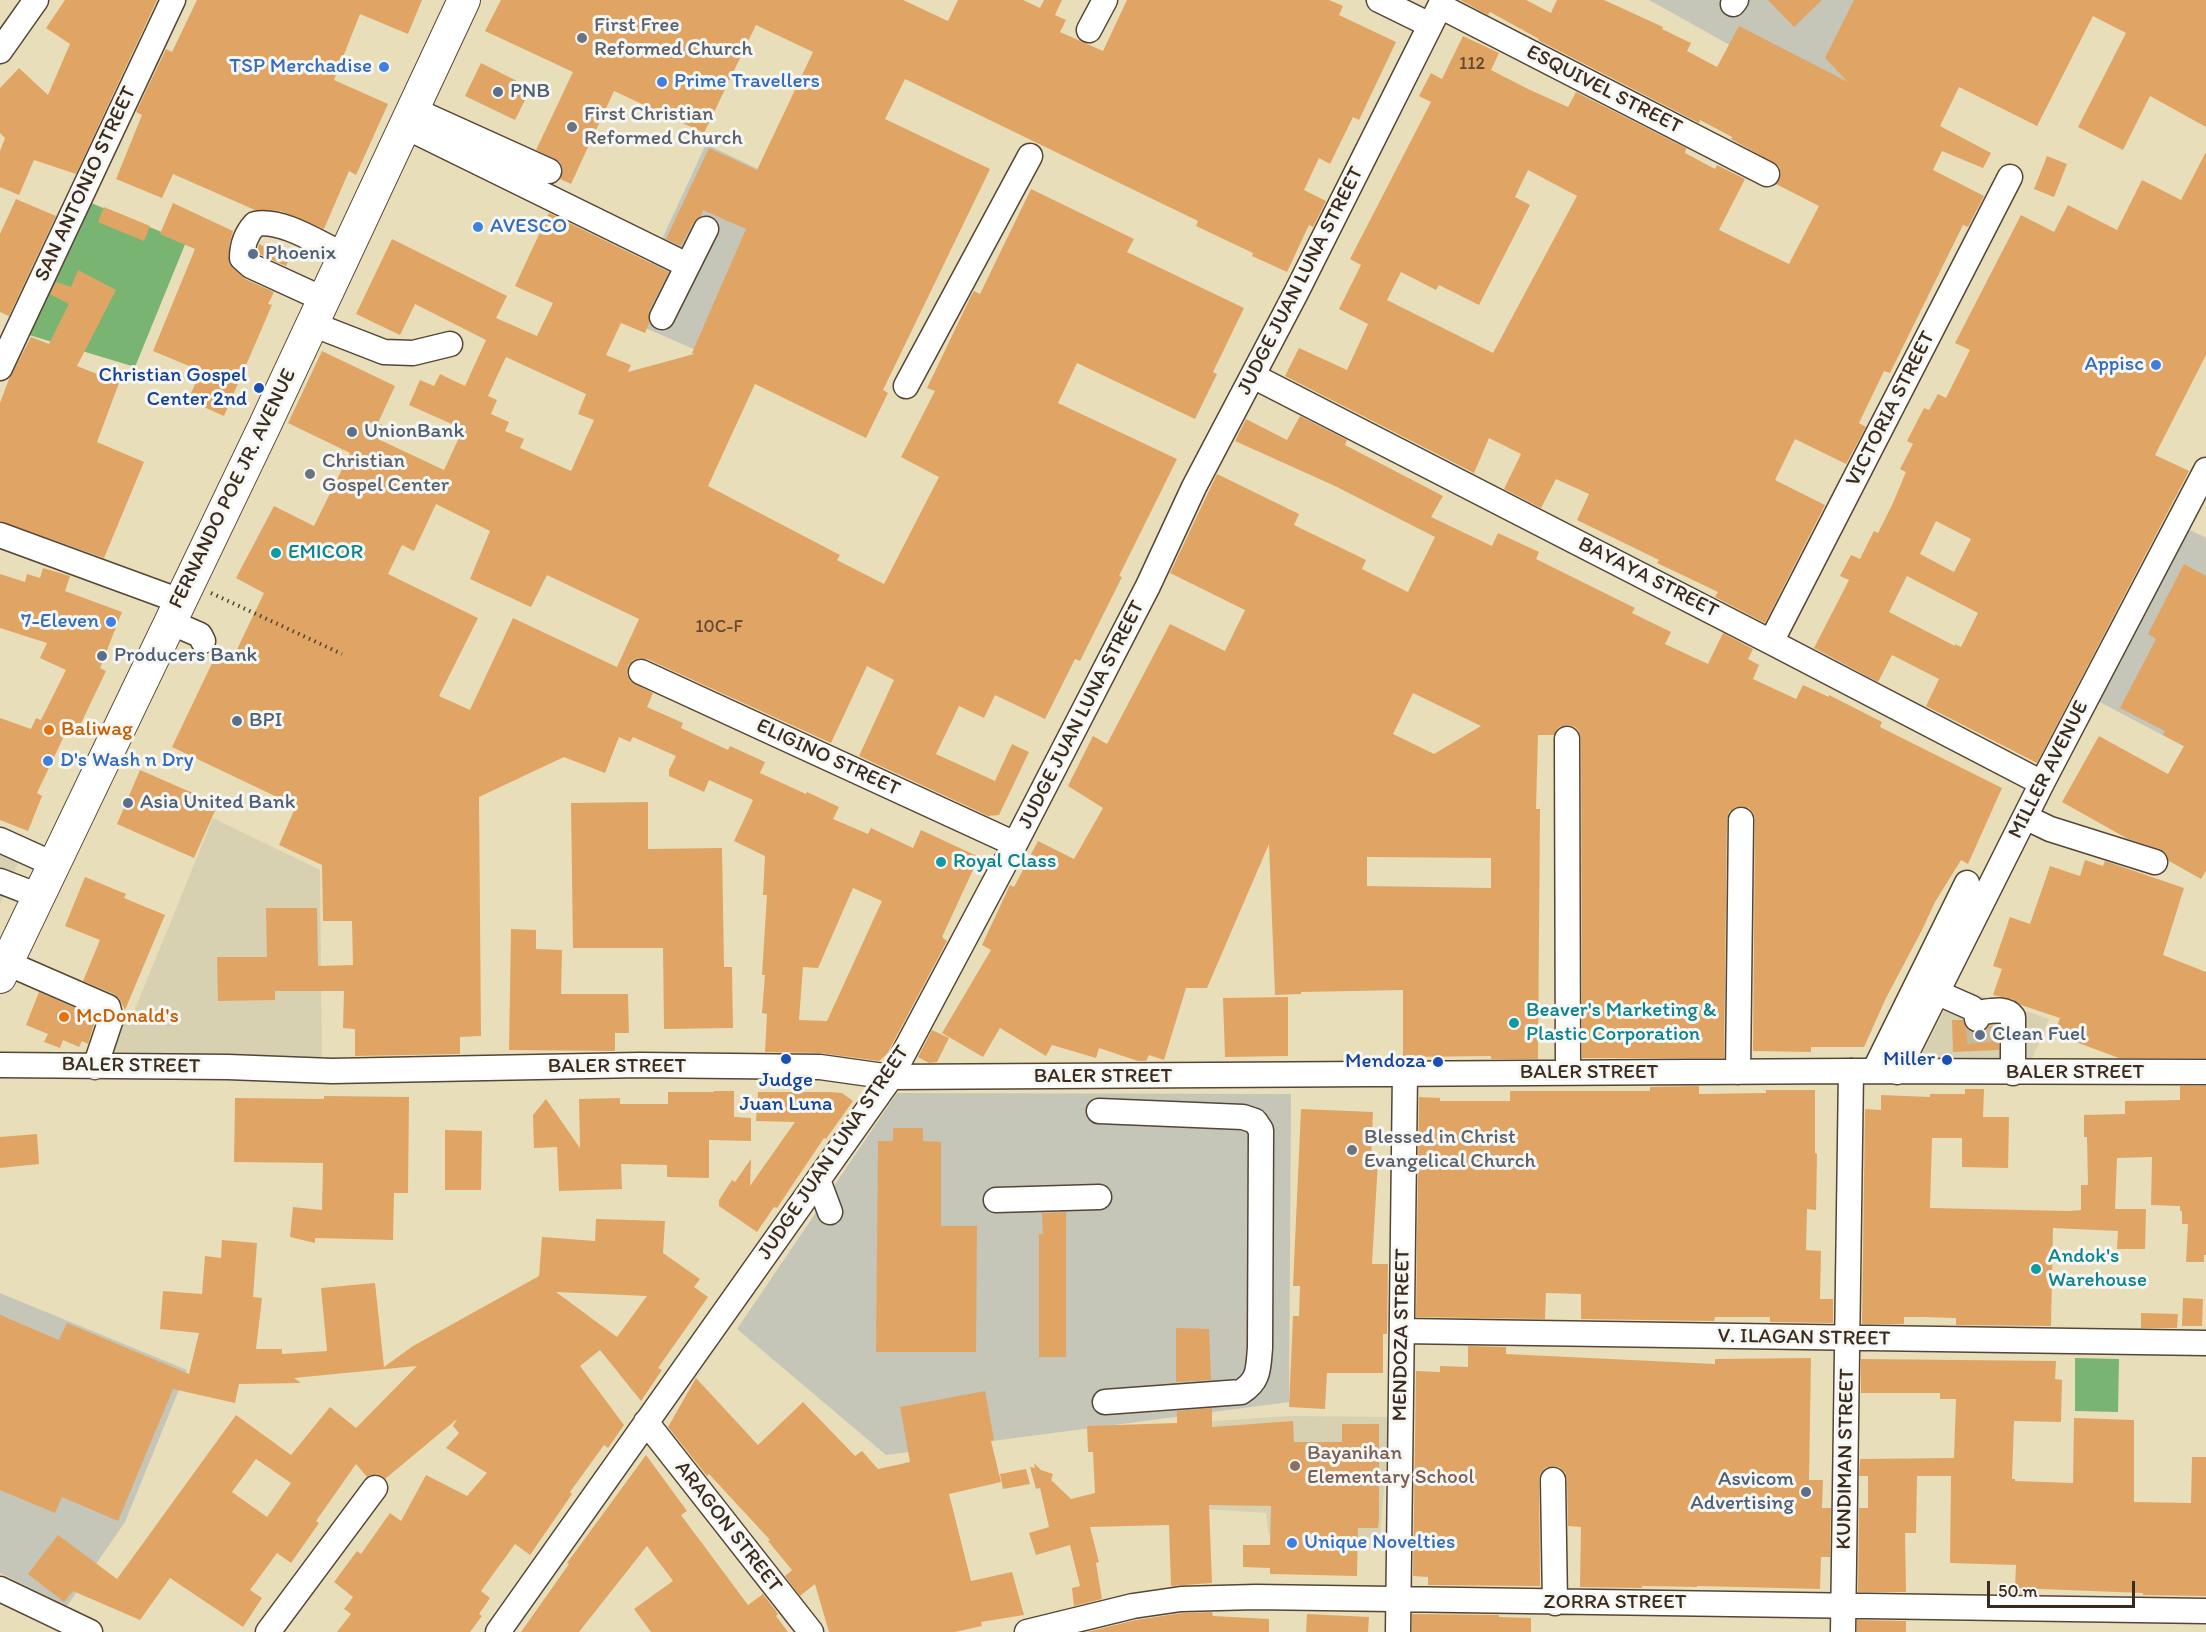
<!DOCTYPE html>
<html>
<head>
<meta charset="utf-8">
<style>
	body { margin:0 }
	#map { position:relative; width:2206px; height:1632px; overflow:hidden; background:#e9deba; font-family:Itim,sans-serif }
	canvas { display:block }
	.scale { position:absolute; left:1987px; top:1581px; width:148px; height:27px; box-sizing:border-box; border:3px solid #3b2a1e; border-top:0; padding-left:8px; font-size:18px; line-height:21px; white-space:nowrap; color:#3b2a1e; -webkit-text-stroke:4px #f6f6f2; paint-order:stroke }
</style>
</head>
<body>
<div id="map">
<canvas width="2206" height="1632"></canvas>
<div class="scale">50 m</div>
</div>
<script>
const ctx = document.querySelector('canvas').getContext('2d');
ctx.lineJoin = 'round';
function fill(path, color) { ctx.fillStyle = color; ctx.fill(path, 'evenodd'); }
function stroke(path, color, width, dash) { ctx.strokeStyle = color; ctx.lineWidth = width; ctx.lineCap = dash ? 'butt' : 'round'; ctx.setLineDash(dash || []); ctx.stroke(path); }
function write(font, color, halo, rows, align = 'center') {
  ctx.font = font + ' Itim,sans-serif'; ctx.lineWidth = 6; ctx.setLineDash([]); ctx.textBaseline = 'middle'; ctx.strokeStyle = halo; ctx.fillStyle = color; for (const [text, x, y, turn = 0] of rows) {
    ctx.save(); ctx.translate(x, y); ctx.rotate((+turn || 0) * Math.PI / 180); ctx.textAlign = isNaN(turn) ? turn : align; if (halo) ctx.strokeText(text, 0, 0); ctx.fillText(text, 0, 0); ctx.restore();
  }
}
fill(new Path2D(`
	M213 818 320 870 322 1058 113 1052 118 1014H133Z
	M0 842 23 852 0 904Z
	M1956 987 2049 1019 2032 1059H1919Z
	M1287 1416 1390 1417 1380 1538 1268 1533 1266 1513 1203 1509 1204 1422Z`), '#d7d1b1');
fill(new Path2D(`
	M1649 0H1937L1870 123Z
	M706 144 841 209 762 379 625 319Z
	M2180 525 2206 538V758L2096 700Z
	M897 1093 1291 1094 1289 1402 886 1455 737 1329Z
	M0 1293 187 1370 125 1522 67 1606 0 1573Z`), '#c5c5b8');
fill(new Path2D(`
	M79 198 186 242 135 367 16 331Z
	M2075 1358 2119 1359 2118 1412 2075 1411Z`), '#7ab473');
fill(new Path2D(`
	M65 0H157L76 174 34 160 19 195 0 187V151L5 138 0 133V88L19 68 48 95 70 44 46 28Z
	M197 0H422L408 34 360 14 334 80 388 104 356 175 349 171 324 229 281 211 255 210 173 174 162 198 116 179 142 115 136 112 166 49 172 52Z
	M501 0H903L948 21 958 0H1023L1040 8 1044 0H1062L1055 15 1066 20 1060 32 1103 51 1127 0H1329L1343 6 1339 15 1396 42 1359 120 1353 117 1330 164 1319 158 1304 190 1326 201 1313 227 1309 225 1287 272 1252 256 1253 253 1196 226 1198 221 905 79 885 119 990 169 883 390 888 393 866 438 755 384 708 486 840 555 837 560 884 584 939 477 901 457 935 391 927 388 971 296 974 291 980 294 1031 189 1134 239 1127 252 1244 308 1213 372 1217 374 1195 419 1077 363 1058 403 1177 459 1119 576 1122 577 1080 661 1075 659 1045 719 995 695 984 718 959 706 936 754 995 781 1012 744 1029 752 999 815 988 816 982 813 859 756 894 680 867 666 831 743 647 659 639 658 633 660 628 666 627 674 630 681 653 693 647 707 683 723 681 728 728 750 730 746 765 762 760 773 806 794 807 792 839 807 833 819 868 834 871 828 913 848 921 830 979 857 942 937 947 941 887 1054 879 1061 820 1053 765 1052 767 1014 762 1013 765 975H762L767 895H763L765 856 734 841 753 800 709 780 704 792 669 776V770L676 756 633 737 630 742 619 737 605 773 564 757 479 797 481 1036 460 1037V1054L355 1056V1029L343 1028 344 991H275V1000L218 1001 217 957H267L266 908H317L318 966 353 965 352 921H323L322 865 279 845 296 806 172 747 215 657 230 664 264 593 236 578 274 506 314 526 350 453 288 423 322 351 395 386 378 423 385 426 378 439 444 470 463 429 409 405 420 380 434 386 440 374 465 386 486 340 415 304 400 335 356 314 392 239 507 296 496 318 537 336 553 303 515 286 549 213 669 272 649 311V323L645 333 621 323 606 355 631 365 628 372 694 354 692 353 746 229 703 210 701 216 693 223 681 246 666 239 709 148 757 170 813 52 756 25 704 133 614 91 571 184 560 179 563 170 560 162 536 150 573 72 485 31ZM506 357 586 394 578 414 594 420 571 471 520 448 524 439 505 431 509 422 491 414 497 400 488 396ZM436 504 490 531 470 579 531 607 547 575 639 619 617 667 513 618 470 710 439 696 478 618 388 574 402 545 414 551ZM853 888 882 901 827 1021 799 1020 803 967 818 968Z
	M1460 0H1526L1551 13 1557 0H1604L1663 27 1662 29 1691 43 1687 51 1717 67 1739 26 1848 82 1825 58 1854 0H2206V127L2150 96 2123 150 2078 127 2126 33 2093 16 2037 126 1959 87 1940 126 1991 153 1983 168 1942 151 1933 170 1984 196 1968 227 1963 225 1890 373 1884 371 1859 423 1866 427 1846 464 1795 439 1775 480 1825 505 1765 623 1715 597 1718 592 1657 563 1659 560 1577 520 1589 494 1556 479 1541 508 1504 489 1521 454 1489 438 1474 473 1285 376 1299 348 1347 370 1368 324 1339 309 1361 265 1350 259 1431 102 1419 96 1431 73 1442 79 1463 36 1499 53 1491 70 1528 89 1568 107 1576 92 1686 148 1685 153 1715 169 1717 165 1745 179 1719 230 1789 264 1819 206 1776 184 1781 174 1779 166 1731 139 1732 137 1700 120 1699 123 1538 40 1539 39 1490 12 1488 15ZM1528 170 1577 196 1493 353 1387 300 1401 272 1436 290 1439 285 1479 305 1530 205 1515 197Z
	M1768 0H1822L1794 27Z
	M481 63 531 88 515 120 465 96Z
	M2206 152V355L2155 455 2189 471 2037 763 1926 706 1939 679 1892 655 1878 682 1814 648 1849 580 1840 576 1851 555 1860 559 1874 531 1878 533 1893 503 1906 472 1900 469 1913 444 1907 441 1924 408 1929 410 1938 394 1946 398 1970 350 1955 343 2021 215 2054 232 2068 205 2117 230 2142 180 2181 200ZM1936 521 1971 539 1954 572 1920 554ZM1907 576 1978 613 1961 647 1955 644V646L1889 612Z
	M2047 156 2067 164 2054 197 2034 189Z
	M16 199 56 216 9 316 0 312V234Z
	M173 203 233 231 229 246V264L245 279 274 292 268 304 272 305 224 416 188 400 201 371 153 351 195 249 160 234Z
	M104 207 150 226 144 241 98 222Z
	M259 244 290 258 286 266 259 254 257 252Z
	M78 270 116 290 77 366 119 383 97 442 144 462 104 558 0 521V403L9 379 31 337 49 344 69 304 50 294 56 282 71 287Z
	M1300 416 1347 440 1345 445 1443 496 1431 517 1492 546 1498 533 1539 552 1536 559 1635 608 1632 613 1671 632 1665 644 1708 664 1723 633 1753 649 1748 659 1759 665 1753 679 1796 699 1803 685 1829 697V695L1882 722 1880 727 2002 788 1968 864 1961 860 1935 902 1922 930 1886 998 1864 1047H1811V1052L1753 1051 1755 820 1754 814 1749 808 1741 806 1734 808 1729 812 1727 820 1724 1058H1582L1581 739 1579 731 1575 727 1568 725 1559 727 1554 735H1538L1536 809H1540L1538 1059H1491V1056L1403 1057V990L1301 992V994L1275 995 1269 844 1207 988H1186L1164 1060 1149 1055 1146 1061H1138L1099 1048 1096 1058 1052 1045 1046 1056 1000 1028 983 1057 942 1033 991 950 982 945 1010 885 1014 887 1038 841 1074 859 1103 808 1068 786 1093 736 1107 744 1170 624 1225 651 1245 610 1170 573 1217 474 1299 514 1294 525 1366 560 1362 569 1408 592 1435 537 1335 486 1235 441 1246 419 1287 440ZM1413 693 1481 726 1434 754 1393 734ZM1367 857 1491 858V888L1367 886Z
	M2184 564 2206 576V871L2201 879 2169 861 2166 853 2160 849 2128 839 2062 802 2099 736 2168 774 2184 746 2163 735 2165 731 2120 708 2156 639 2148 634Z
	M43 568 70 576 65 591 122 612 100 668 106 671 75 736 66 732 37 793 42 796 28 831 0 820V718L31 729 36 718 41 720 66 670 40 658 47 643 0 628V574L25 582 27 574 40 578Z
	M140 770 218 804 194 858 117 824Z
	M648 802V849L722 848 724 967H732L733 1028 664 1029 663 948H573L571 803Z
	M2085 860 2103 866 2105 861 2184 888 2163 955 2206 972V1058H2119L2054 1034 2060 1018 2021 1005 2012 999 1993 995 2002 969 1993 966 2010 917 2030 924 2050 866 2080 876Z
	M85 877 126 894 124 898 165 915 125 1010 119 998 114 994 83 981 100 940 65 926Z
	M511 929 536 930V949L562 950 561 994H628L629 1033H615V1051L509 1050Z
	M39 992 96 1017 88 1044 82 1041 79 1047 63 1040 60 1048 44 1042 48 1034 26 1025Z
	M1288 997V1056L1225 1057 1223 998Z
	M1952 1020H1963L1966 1028 1973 1032 1980 1033 1989 1026 1999 1025V1050L1953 1052Z
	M932 1030 949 1038 937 1062 929 1063 918 1057Z
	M1699 1086V1094L1766 1093V1090H1815V1153L1817 1154 1816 1210 1807 1209 1806 1250 1821 1251 1820 1299H1833V1323L1770 1322V1317H1715L1714 1321 1581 1319V1294L1546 1293 1545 1319 1416 1317 1419 1097 1440 1098V1101H1510V1091H1650V1087Z
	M2180 1086H2206V1255H2204V1262H2186L2188 1224H2182V1211H2180V1206L2151 1205 2152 1157 2117 1158 2115 1209H2146L2145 1249H2117L2118 1231 2053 1228 2051 1326 1956 1325V1318L1923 1317H1904V1324H1862L1865 1109 1881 1110V1095L1930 1097V1094H1965V1089H1984L1983 1117H2009L2008 1168 1962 1167V1138H1932L1930 1208 2069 1211 2081 1210V1185H2088L2087 1137H2084V1115L2125 1114V1101L2180 1100Z
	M714 1091H734V1117L751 1118V1141L709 1140V1178L667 1177V1165L621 1164 622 1189 559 1191 557 1147 534 1148 533 1115 546 1099 580 1148 579 1099 620 1098V1104H668V1092H714Z
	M758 1092H830L842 1093 853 1101 826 1139 824 1138 777 1208 774 1207 757 1232 719 1206V1200L732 1180 735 1182 751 1159 750 1186 795 1122 756 1121Z
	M324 1096 409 1097 408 1193H394L393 1240 315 1238V1243L290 1237 293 1207 322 1210 323 1163 234 1162 235 1098 324 1099Z
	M1301 1109 1373 1112 1371 1161H1378L1372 1264H1388L1387 1334H1383V1373H1327L1325 1409 1289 1407 1293 1316H1299L1300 1286H1293Z
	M893 1128H923V1141L941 1142V1226H977L976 1352H876L878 1141H893Z
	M445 1130 482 1131 481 1190H445Z
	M37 1134 39 1164 0 1168V1137Z
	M1066 1212V1357H1039V1234H1043L1042 1213Z
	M596 1219 665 1221 663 1253 700 1279 694 1287 708 1297 658 1368 662 1370 641 1401 600 1350 580 1366 624 1425 608 1448 604 1445 570 1492 572 1494 530 1555 515 1544 481 1591 490 1598 479 1614 482 1616 470 1632H337L351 1614 344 1609 353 1597 334 1582 357 1551 361 1554 390 1513 401 1521 426 1475 467 1496 487 1473 446 1448 459 1433 453 1426 457 1419 385 1479 376 1474 367 1477 356 1464 316 1521 319 1523 291 1563 277 1553 250 1590 262 1598 243 1627 170 1578 140 1620 73 1591 64 1602 28 1574 58 1535 117 1579 236 1415 291 1455 330 1407 356 1428 417 1366 294 1378 301 1383 239 1384 235 1403 173 1389 118 1521 62 1497 55 1513 0 1490V1315L59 1340 67 1323 189 1374 199 1333 160 1329 163 1291 202 1294 205 1256 221 1258 222 1240 257 1243 253 1297 262 1298 256 1349H282V1354L327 1351 321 1288 375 1283 384 1367 413 1346 539 1276 542 1237 595 1241ZM556 1292 647 1296 617 1337ZM256 1459 291 1483 267 1517 232 1492Z
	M2183 1298 2203 1299 2202 1326H2182Z
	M2141 1313 2178 1314 2177 1328H2141Z
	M1176 1328 1209 1329 1211 1380 1176 1382Z
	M1468 1346 1506 1347V1354L1715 1364V1359L1811 1358 1809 1480H1823L1822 1508H1831L1830 1557H1821L1820 1589 1697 1586V1587L1642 1586V1588L1580 1587 1581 1527 1568 1526 1567 1479 1565 1472 1559 1467 1553 1466 1545 1468 1540 1474 1539 1480 1540 1586 1428 1585V1577L1413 1576 1416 1371 1440 1372V1366L1468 1367Z
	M1861 1359 2056 1361 2055 1379 2062 1380 2061 1422 2014 1421 2012 1479H2015V1481L2073 1483 2074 1418 2134 1420V1502L2191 1503 2192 1457H2206V1596L2143 1595V1593L2015 1588 2016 1565 1950 1563 1951 1476H1917L1916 1533H1905L1906 1592H1858L1859 1508H1868V1476H1859L1860 1459 1954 1458 1956 1399H1940V1393H1861Z
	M696 1378 758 1445 803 1402 855 1456 862 1451 878 1469 910 1462 900 1407 985 1391 994 1440 991 1441 1001 1482 949 1494 971 1581 1012 1572 1024 1615 981 1622 982 1626 955 1632H829L815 1584 800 1596 785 1576 792 1570 768 1541 770 1540 709 1474 707 1476 668 1427Z
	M1212 1408V1427L1293 1421 1294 1442H1342V1424H1379V1518L1378 1528H1358L1357 1576 1270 1574V1568L1243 1567V1545H1270L1271 1506 1209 1505 1212 1583 1171 1586 1169 1525 1090 1527 1099 1562 1096 1563 1102 1599 1074 1606 1072 1588 1080 1586 1070 1545 1036 1555 1029 1533 1049 1527 1040 1488 1036 1489 1030 1467 1035 1468 1034 1463 1041 1470 1053 1474 1051 1480 1071 1499 1095 1493 1093 1452H1088L1087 1426 1177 1423V1411Z
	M646 1455 687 1511 681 1515 748 1605 763 1594 778 1614 776 1616 788 1632H651L634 1609 673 1581 647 1546 579 1632H521L569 1564 567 1563Z
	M1026 1469 1030 1484 1003 1489 1000 1474Z
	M1212 1612 1213 1616 1269 1619V1632H1087L1136 1620 1182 1613Z
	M1307 1614 1369 1617 1368 1632H1306Z
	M1412 1614 1499 1615V1617L1531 1618V1632H1412Z
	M1857 1620 1906 1621V1632H1857Z`), '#e0a565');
stroke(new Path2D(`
	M1977 1019 1980 1051`), '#c6ba9b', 24, [24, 12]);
const minor = new Path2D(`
	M1379 0 1430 25
	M1733 4 1736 0
	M1440 6 1767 174
	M1089 30 1105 0
	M0 51 36 0
	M412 109 549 171
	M404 126 687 265
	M323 299 251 266 242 258C242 244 246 234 255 224 283 219 318 243 344 255
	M662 317 706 229
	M312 324 384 352 413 353 450 344
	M0 368 173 0
	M1253 376 1771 642 2042 783
	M906 386 1030 156
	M0 535 180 601
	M170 622 200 635 203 641
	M1771 642 2010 177
	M641 672 1015 844
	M1567 739 1568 1073
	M2025 817 2050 829 2155 862
	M0 840 53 864
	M0 881 39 896
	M7 963 108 1007 111 1019 95 1067
	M1936 992 1972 1008 1976 1013 1977 1019
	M1976 1013C1988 1012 2005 1006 2013 1017V1073
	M0 1065 228 1067 332 1071 640 1065 820 1067 891 1077 1851 1071 2206 1072
	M1874 1071 1967 883
	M1738 1072 1741 820
	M1897 1072 2042 783 2206 470
	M1099 1111 1243 1117 1255 1121 1261 1130 1260 1348C1258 1368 1260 1380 1241 1392L1105 1402
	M818 1180 830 1212
	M996 1200 1099 1197
	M1402 1331 2206 1343
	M646 1422 811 1632
	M1553 1480 1555 1603
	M0 1589 90 1632
	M268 1632 375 1488
	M498 1632 891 1077 1015 844 1148 586 1194 487 1296 293 1443 0
	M1027 1632 1133 1606 1181 1599 1256 1597 2206 1611
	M1398 1632 1405 1073
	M1843 1632 1851 1071`);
const major = new Path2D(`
	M0 977 265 425 464 0`);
stroke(minor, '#554535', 27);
stroke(major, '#554535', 34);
stroke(new Path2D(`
	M211 593 342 654`), '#554535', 4, [1.5, 4.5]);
stroke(minor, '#fff', 24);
stroke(major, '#fff', 32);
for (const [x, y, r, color] of [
	[582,38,6,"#6b7280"],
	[384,67,6,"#3f7fe0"],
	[662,82,6,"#3f7fe0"],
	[498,92,6,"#5c6f8a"],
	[572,127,6,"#6b7280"],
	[478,227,6,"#3f7fe0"],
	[253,254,6,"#5c6f8a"],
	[2156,365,6,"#3f7fe0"],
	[259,388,6,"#1a4fb4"],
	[352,432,6,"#5c6f8a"],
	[310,474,6,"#6b7280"],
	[276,553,6,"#0f9aa8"],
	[111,622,6,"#3f7fe0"],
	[102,656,6,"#5c6f8a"],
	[237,721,6,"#5c6f8a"],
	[49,730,6,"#e8710a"],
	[48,761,6,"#3f7fe0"],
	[128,803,6,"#5c6f8a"],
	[941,862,6,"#0f9aa8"],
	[64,1017,6,"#e8710a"],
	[1514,1023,6,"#0f9aa8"],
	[1980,1035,6,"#5c6f8a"],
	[786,1059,6,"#1a4fb4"],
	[1947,1060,6,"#1a4fb4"],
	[1438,1062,6,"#1a4fb4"],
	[1352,1150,6,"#6b7280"],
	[2036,1269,6,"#0f9aa8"],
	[1295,1466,6,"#8d6e63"],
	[1806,1492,6,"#5c6f8a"],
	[1292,1543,6,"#3f7fe0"]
]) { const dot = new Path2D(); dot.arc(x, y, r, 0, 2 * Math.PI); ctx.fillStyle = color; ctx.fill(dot); stroke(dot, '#f6f6f2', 2); }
write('18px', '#644930', null, [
	["112",1472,64],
	["10C-F",719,627]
]);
write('21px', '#5b616d', '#f6f6f2', [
	["First Free",594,26],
	["Reformed Church",594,50],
	["First Christian",584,115],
	["Reformed Church",584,139],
	["Christian",322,462],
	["Gospel Center",322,486],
	["Blessed in Christ",1364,1138],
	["Evangelical Church",1364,1162]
], 'left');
write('21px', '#366cbe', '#f6f6f2', [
	["TSP Merchadise",372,67,"right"],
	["Prime Travellers",674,82],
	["AVESCO",490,227],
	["Appisc",2144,365,"right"],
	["7-Eleven",99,622,"right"],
	["D's Wash n Dry",60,761],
	["Unique Novelties",1304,1543]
], 'left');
write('21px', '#3b2a1e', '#f6f6f2', [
	["ESQUIVEL STREET",1604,90,27],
	["SAN ANTONIO STREET",86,184,-65],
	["JUDGE JUAN LUNA STREET",1301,281,-63],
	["VICTORIA STREET",1891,409,-63],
	["FERNANDO POE JR. AVENUE",233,489,-64],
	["BAYAYA STREET",1648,578,27],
	["JUDGE JUAN LUNA STREET",1082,715,-63],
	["ELIGINO STREET",828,758,25],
	["MILLER AVENUE",2049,770,-63],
	["BALER STREET",131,1066,1],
	["BALER STREET",617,1067],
	["BALER STREET",1589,1073],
	["BALER STREET",2075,1073],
	["BALER STREET",1103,1077],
	["JUDGE JUAN LUNA STREET",834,1153,-56],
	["MENDOZA STREET",1402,1335,-89],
	["V. ILAGAN STREET",1804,1338,1],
	["KUNDIMAN STREET",1846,1459,-89],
	["ARAGON STREET",728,1527,52],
	["ZORRA STREET",1615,1603]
]);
write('21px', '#4e5e75', '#f6f6f2', [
	["PNB",510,92],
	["Phoenix",265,254],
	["UnionBank",364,432],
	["Producers Bank",114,656],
	["BPI",249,721],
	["Asia United Bank",140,803],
	["Clean Fuel",1992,1035],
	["Asvicom",1794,1480,"right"],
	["Advertising",1794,1504,"right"]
], 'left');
write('21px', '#164399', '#f6f6f2', [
	["Christian Gospel",247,376],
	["Center 2nd",247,400],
	["Miller",1935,1060],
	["Mendoza",1426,1062],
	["Judge",786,1081,"center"],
	["Juan Luna",786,1105,"center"]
], 'right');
write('21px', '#0d838f', '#f6f6f2', [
	["EMICOR",288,553],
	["Royal Class",953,862],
	["Beaver's Marketing &",1526,1011],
	["Plastic Corporation",1526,1035],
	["Andok's",2048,1257],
	["Warehouse",2048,1281]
], 'left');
write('21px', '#c56008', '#f6f6f2', [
	["Baliwag",61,730],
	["McDonald's",76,1017]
], 'left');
write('21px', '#785e54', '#f6f6f2', [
	["Bayanihan",1307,1454],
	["Elementary School",1307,1478]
], 'left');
</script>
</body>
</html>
